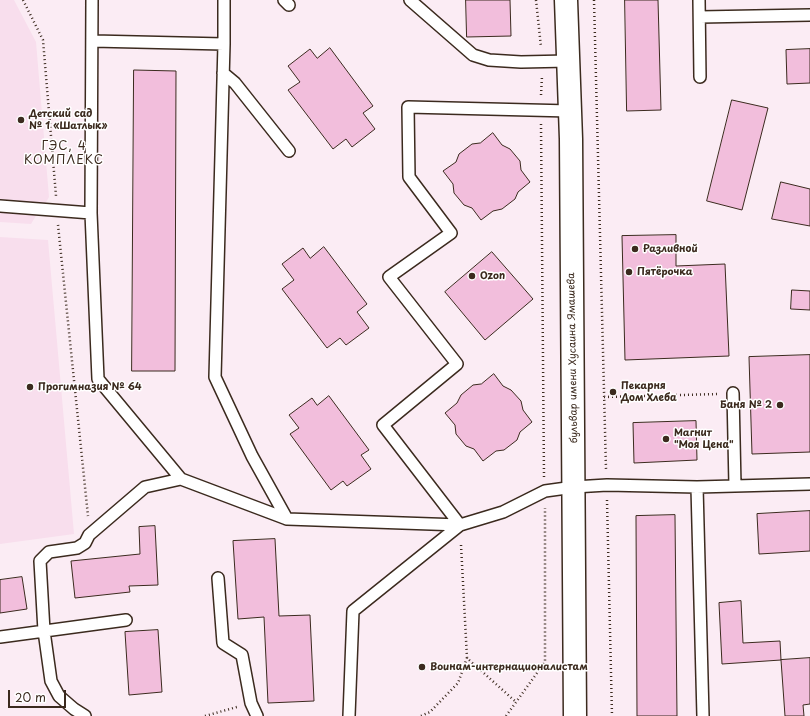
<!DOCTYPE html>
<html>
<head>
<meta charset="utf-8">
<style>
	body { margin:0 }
	#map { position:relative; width:810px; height:716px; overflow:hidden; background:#fbecf4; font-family:"Playpen Sans",sans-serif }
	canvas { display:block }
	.scale { position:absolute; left:8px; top:690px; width:58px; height:18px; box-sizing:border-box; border:2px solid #3b2a1e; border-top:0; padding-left:5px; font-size:12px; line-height:14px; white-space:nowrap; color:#3b2a1e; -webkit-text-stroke:3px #fff; paint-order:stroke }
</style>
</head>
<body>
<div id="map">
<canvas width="810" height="716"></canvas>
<div class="scale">20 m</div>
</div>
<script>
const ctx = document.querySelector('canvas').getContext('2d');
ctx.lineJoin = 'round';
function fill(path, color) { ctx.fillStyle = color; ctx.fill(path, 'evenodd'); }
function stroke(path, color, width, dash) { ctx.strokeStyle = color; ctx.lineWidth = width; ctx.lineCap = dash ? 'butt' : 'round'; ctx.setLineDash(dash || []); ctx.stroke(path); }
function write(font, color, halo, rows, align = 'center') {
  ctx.font = font + ' "Playpen Sans",sans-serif'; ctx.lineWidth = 3; ctx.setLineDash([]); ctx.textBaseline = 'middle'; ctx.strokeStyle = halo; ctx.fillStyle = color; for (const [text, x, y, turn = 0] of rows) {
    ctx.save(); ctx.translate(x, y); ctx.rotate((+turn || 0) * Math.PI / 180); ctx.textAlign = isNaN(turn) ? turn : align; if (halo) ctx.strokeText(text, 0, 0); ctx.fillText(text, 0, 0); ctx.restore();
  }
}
fill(new Path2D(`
	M0 0H14L36 42 49 197 45 204H39L37 214 31 224 0 222Z
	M0 237 48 240 74 534 0 544Z`), '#f8deed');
const building = new Path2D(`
	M466 0H510L511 36 467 37Z
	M625 0H658L661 110 627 111Z
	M330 48 373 106 363 113 375 129 352 147 346 139 333 149 288 90 300 82 288 66 310 49 317 58Z
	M810 49V83L787 84 786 50Z
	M134 70 176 71 175 371H132Z
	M732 100 768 108 742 210 707 201Z
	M493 133 502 145 510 149 520 161 521 170 530 182 518 192 515 199 502 209 493 211 481 220 472 208 464 205 454 193 453 184 443 171 456 162 459 154 472 144 480 143Z
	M781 182 810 189V226L772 219Z
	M676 235V266L725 264 729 356 625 360 622 236Z
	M324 247 367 304 357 312 369 328 346 345 340 338 327 348 282 289 294 280 282 264 303 248 310 258Z
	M492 252 533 299 485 340 445 292Z
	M792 290 810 291V310L791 309Z
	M810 355V452L752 454 749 357Z
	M494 374 503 386 511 390 521 401 523 410 532 422 520 432 517 440 504 450 496 451 483 461 474 449 466 446 456 434 455 425 445 413 457 403 461 395 473 385 481 384Z
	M329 396 369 450 361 455 371 469 347 486 343 481 331 490 290 434 299 428 289 415 312 398 317 405Z
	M696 421 697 460 634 463 633 423Z
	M810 511V551L759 554 757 514Z
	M675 515 677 716H637L636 516Z
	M155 526 158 585 129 586 130 592 75 598 71 561 140 554 139 527Z
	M275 539 279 616 310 615 314 701 268 703 264 617 238 619 233 541Z
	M22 577 27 609 0 613V580Z
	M741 601 743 643 780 641 781 660 722 664 719 603Z
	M158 630 162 692 129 695 125 632Z
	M810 658V704L803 705 804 716H785L781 660Z`);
fill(building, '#f2bedc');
stroke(building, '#3b2a1e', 1);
const lane = new Path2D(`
	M92 0 91 213 98 379 181 479 287 519 460 525
	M284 0 289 5
	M410 0 473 55 489 60 521 62 568 61
	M699 0 700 77
	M700 17 810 15
	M93 41 224 44 215 377 252 456 287 519
	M224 44V0
	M223 73 235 83 289 151
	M0 206 91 213
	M733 393 735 486
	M697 487 703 716
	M460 525 383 425 457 364 389 277 451 233 409 177 408 107 570 111
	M218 578 223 643 242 655 251 703 257 716
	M0 637 126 620
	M85 716 74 709 59 696 51 681 44 631 40 561 49 552 77 548 85 543 89 535 145 487 181 479
	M349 716 353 611 460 525 503 512 545 491 574 487 607 485 697 487 810 484`);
const secondary = new Path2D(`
	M566 0 571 139 575 716`);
stroke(lane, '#3b2a1e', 14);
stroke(secondary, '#3b2a1e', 25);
stroke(new Path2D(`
	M23 0 43 40 56 196
	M536 0 541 47
	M594 0 606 469
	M541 95 542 76
	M541 124 544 477
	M58 225 88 516
	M604 397 719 394
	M607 500 612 716
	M461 545 467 658 516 702
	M205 716 237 707
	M421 716 430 712 458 683 467 658
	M506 716 545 662V508`), '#3b2a1e', 2.5, [1, 3]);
stroke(lane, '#fff', 11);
stroke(secondary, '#fff', 22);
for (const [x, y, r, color] of [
	[21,120,4,"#3b2a1e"],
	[635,249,4,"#3b2a1e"],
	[629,272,4,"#3b2a1e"],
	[472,276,4,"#3b2a1e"],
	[30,387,4,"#3b2a1e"],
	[613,392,4,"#3b2a1e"],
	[780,405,4,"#3b2a1e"],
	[666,439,4,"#3b2a1e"],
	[422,667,4,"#3b2a1e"]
]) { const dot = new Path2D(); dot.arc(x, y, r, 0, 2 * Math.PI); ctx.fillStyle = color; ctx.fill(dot); stroke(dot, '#fff', 1.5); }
write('bold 10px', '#3b2a1e', '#fff', [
	["Детский сад",29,114],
	["№ 1 «Шатлык»",29,126],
	["Разливной",643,249],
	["Пятёрочка",637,272],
	["Ozon",480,276],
	["Пекарня",621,386],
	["Дом Хлеба",621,398],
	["Прогимназия № 64",38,387],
	["Баня № 2",772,405,"right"],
	["Магнит",674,433],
	["\"Моя Цена\"",674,445],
	["Воинам-интернационалистам",430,667]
], 'left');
write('10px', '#3b2a1e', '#fff', [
	["бульвар имени Хусаина Ямашева",573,358,-91]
]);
ctx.letterSpacing = '1px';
write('12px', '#3b2a1e', '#fff', [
	["ГЭС, 4",64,147],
	["КОМПЛЕКС",64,161]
]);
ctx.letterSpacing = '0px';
</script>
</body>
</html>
